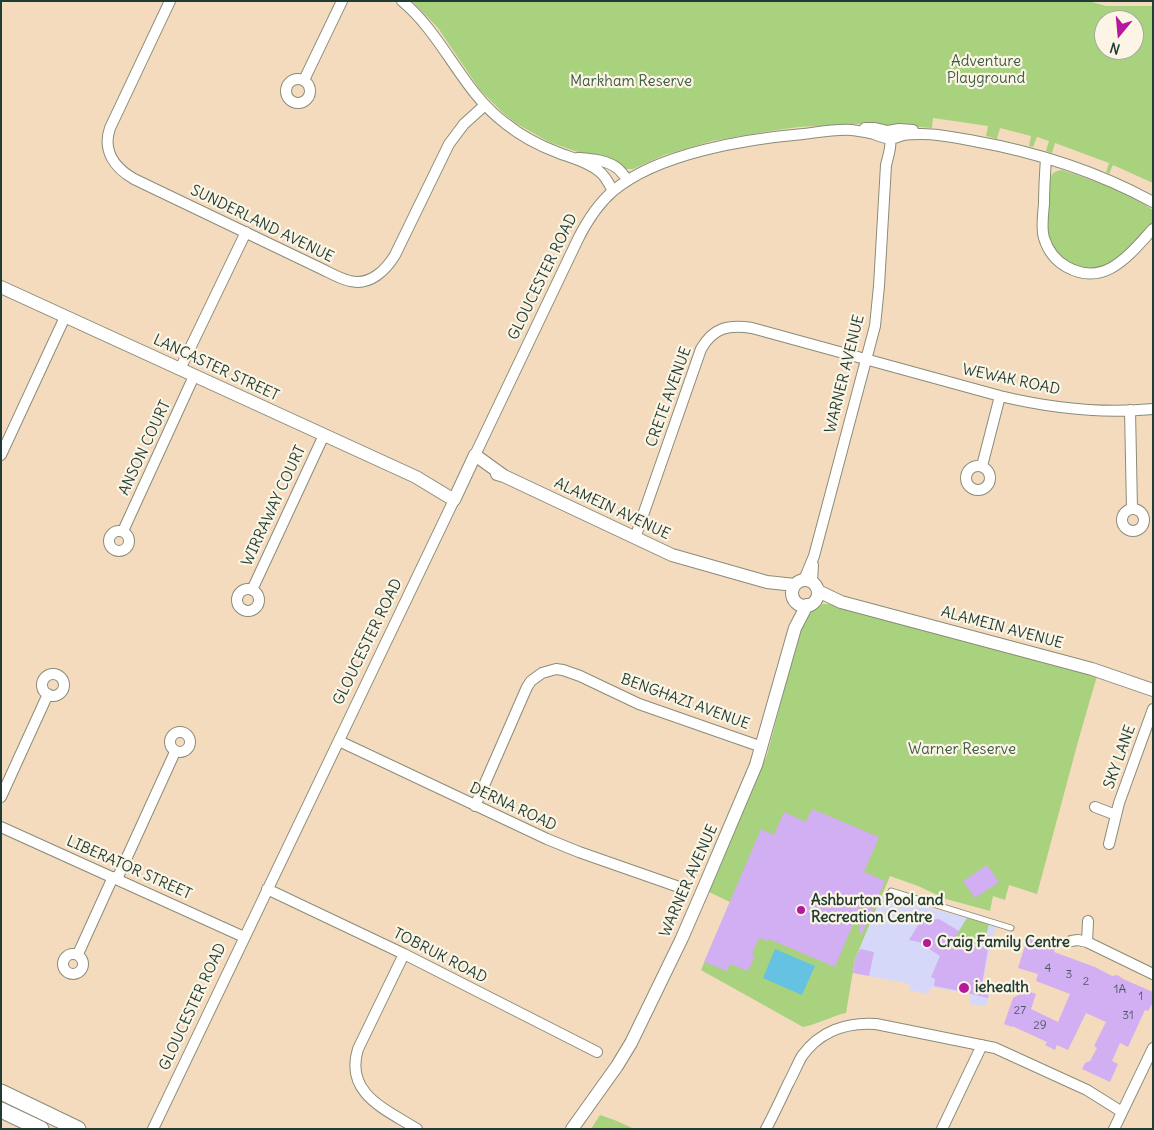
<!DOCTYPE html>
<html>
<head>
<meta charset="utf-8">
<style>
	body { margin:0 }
	#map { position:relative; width:1154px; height:1130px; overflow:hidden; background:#f4dbbe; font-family:Delius,sans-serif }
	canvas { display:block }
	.frame { position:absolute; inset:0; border:2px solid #1f3d34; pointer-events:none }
	.north { position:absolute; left:1094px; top:10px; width:50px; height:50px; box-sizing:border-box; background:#fcf5e5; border:1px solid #a4ab9e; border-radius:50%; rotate:197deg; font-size:14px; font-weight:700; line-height:20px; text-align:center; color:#1f3d34 }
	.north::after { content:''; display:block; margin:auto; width:18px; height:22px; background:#b5179e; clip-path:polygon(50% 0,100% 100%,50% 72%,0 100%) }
</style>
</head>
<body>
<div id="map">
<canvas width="1154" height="1130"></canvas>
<div class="frame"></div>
<div class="north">N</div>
</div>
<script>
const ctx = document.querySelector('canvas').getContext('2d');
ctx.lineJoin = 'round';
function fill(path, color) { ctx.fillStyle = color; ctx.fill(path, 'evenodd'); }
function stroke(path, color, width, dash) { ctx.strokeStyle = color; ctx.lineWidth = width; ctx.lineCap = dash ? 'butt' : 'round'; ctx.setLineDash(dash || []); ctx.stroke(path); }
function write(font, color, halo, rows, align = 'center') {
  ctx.font = font + ' Delius,sans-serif'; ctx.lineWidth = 4.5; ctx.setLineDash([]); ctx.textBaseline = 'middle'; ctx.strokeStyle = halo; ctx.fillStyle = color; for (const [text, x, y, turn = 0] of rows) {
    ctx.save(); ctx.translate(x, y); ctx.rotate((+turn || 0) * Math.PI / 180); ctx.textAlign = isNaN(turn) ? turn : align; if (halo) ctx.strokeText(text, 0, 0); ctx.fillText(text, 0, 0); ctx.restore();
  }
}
fill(new Path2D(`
	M882 895 996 926 982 984 991 986 986 1006 969 1004 971 994 931 987 929 994 909 990 910 984 853 973 855 959Z`), '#d6d8f9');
fill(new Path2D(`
	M412 1H1088L1106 6H1153V183L1113 165 1109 174 1106 172 1109 163 1055 143 1052 153 1046 151 1049 141 1037 137 1033 147 1029 146 1031 136 1000 128 997 139 986 136 988 126 933 118 932 128 908 126 895 128 872 124H856L799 127 770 131 712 141 664 155 633 169H627L549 142 517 124 504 114 480 90 438 28ZM1104 20H1134V50H1104Z
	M1062 170C1092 180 1128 192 1153 210V222C1131 245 1104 285 1067 262 1057 255 1049 243 1048 230 1046 215 1049 195 1050 180 1051 173 1055 171 1062 170Z
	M823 604H828L1097 676 1079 738 1037 894 1009 885 1005 900 993 896 990 911 946 899 918 886 890 876 855 959 846 1013C832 1016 818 1024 803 1027L701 970 730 902 709 892 753 789 767 755 804 616 812 607Z
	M967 918 989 924 984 944H968L955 937Z
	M600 1115 617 1121 634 1129H591Z`), '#a8d27e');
fill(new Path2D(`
	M775 949 815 966 802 995 763 978Z`), '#65c2e3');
fill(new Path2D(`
	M812 809 879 837 864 872 885 881 862 934 859 933 863 906 861 905 835 967 769 939 768 941 759 938 752 954 755 956 748 971 730 964 727 971 704 962 761 829 774 835 784 812 806 822Z
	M987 865 999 882 975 898 963 881Z
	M925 914 931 920 939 919 959 931 955 937 968 944 988 948 982 985 991 986 988 998 955 990 934 986 935 979 931 977 940 956 919 942 909 940Z
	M1028 936 1038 939 1037 941 1046 944 1045 946 1055 949 1054 952 1095 967 1112 976 1117 975 1122 978 1123 979 1153 992V1003L1148 1011 1145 1010 1128 1047 1120 1043 1112 1061 1118 1064 1110 1082 1082 1069 1085 1063 1090 1061 1097 1048 1094 1046 1106 1022 1086 1013 1068 1050 1057 1045 1055 1050 1045 1045 1047 1042 1012 1026V1027L1004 1024 1013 998 1022 993 1026 995 1028 991 1036 994 1031 1009 1058 1022 1070 994 1036 981 1038 974 1018 968Z
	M860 949 874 952 869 976 853 973 855 959Z`), '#d2aef3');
const service = new Path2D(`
	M891 891 1011 928`);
const minor = new Path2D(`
	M170 1 110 128C102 151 115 168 134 179L324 270C332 274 341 279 350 281 370 286 386 270 395 255L449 144 464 124 485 105
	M402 1C444 36 462 91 505 123 521 136 540 146 559 153 572 158 589 162 600 172 606 177 609 184 613 191
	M286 91a12 12 0 1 1 24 0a12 12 0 1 1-24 0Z
	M304 80 342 1
	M865 128H875L888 131 899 129 913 130
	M578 158C591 159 607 160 617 168 621 171 624 176 628 180
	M1046 158C1045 173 1044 189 1044 204 1043 215 1041 228 1044 238 1048 251 1056 261 1067 267 1105 288 1130 254 1153 229
	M180 369 246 232
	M1130 410 1132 509
	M1 455 65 317
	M475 455 578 239C587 221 598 204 613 191 658 153 746 139 803 134 819 132 836 129 852 130 859 131 867 132 874 134 879 136 883 138 889 138 894 139 898 137 903 135 909 134 916 134 922 134 939 134 958 138 974 141 1036 152 1098 172 1153 202
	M966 478a12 12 0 1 1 24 0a12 12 0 1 1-24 0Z
	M982 466 1000 396
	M1122 520a11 11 0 1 1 22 0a11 11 0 1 1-22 0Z
	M109 541a10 10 0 1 1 20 0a10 10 0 1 1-20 0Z
	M123 531 194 376
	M635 538 701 349C713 328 728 324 752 328L1000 396C1050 408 1102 414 1153 409
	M804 580 814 556 875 326 879 286 886 165C889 153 893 143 888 131
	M812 582 813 565
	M237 600a11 11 0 1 1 22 0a11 11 0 1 1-22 0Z
	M252 590 324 435
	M42 685a11 11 0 1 1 22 0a11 11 0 1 1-22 0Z
	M170 742a10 10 0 1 1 20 0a10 10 0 1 1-20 0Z
	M339 741 547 839 579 852 679 887
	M1 797 48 694
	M475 806 527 687 531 681 542 673 556 669 563 670 580 676 639 704 762 747
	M1095 807 1116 815
	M1 827 244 937
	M1109 844 1119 803 1153 709
	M117 879 175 752
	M267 889 404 954 597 1052
	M1088 921 1087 942 1153 974
	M1071 941 1078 940 1087 942
	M63 964a10 10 0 1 1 20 0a10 10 0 1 1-20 0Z
	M78 954 113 877
	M404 954 358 1049C344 1094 387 1110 417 1129
	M153 1129 454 500
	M766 1129C774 1114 781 1099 788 1084 793 1075 797 1065 802 1056 820 1031 847 1022 876 1024L995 1048 1087 1090 1122 1112
	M942 1129 982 1045
	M1114 1129 1153 1048`);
const tertiary = new Path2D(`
	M1 287 416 477 454 500 475 455 504 476
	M497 474 504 476 672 555 767 582 795 585
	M792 593a13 13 0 1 1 26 0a13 13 0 1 1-26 0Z
	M818 591 841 602 1092 669 1153 690
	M572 1129 617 1066 631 1043 682 938 705 885 756 765 795 628 807 605`);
const primary = new Path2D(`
	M1 1092 78 1129
	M1 1110 41 1129`);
stroke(service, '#8a8c79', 7);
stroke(minor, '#8a8c79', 12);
stroke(tertiary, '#8a8c79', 14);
stroke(primary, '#8a8c79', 17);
stroke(service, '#fff', 5);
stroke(minor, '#fff', 10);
stroke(tertiary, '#fff', 12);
stroke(primary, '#fff', 15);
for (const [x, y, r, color] of [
	[801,910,5,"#b5179e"],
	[927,943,5,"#b5179e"],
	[964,988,6,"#b5179e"]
]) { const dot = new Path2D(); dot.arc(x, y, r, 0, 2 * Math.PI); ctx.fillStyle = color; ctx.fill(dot); stroke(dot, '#fcf5e5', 2); }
write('12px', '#4c5964', null, [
	["4",1048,969],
	["3",1069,975],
	["2",1086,982],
	["1A",1120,990],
	["1",1141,997],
	["27",1020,1011],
	["31",1128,1016],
	["29",1040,1026]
]);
write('15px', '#3a5b43', '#fcf5e5', [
	["Adventure",986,62],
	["Playground",986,79],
	["Markham Reserve",631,82],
	["Warner Reserve",962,750]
]);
write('15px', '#1f3d34', '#fcf5e5', [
	["SUNDERLAND AVENUE",262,224,26],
	["GLOUCESTER ROAD",543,277,-64],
	["LANCASTER STREET",216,368,25],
	["WARNER AVENUE",845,374,-76],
	["WEWAK ROAD",1011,380,12],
	["CRETE AVENUE",669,397,-70],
	["ANSON COURT",145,448,-65],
	["WIRRAWAY COURT",274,506,-65],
	["ALAMEIN AVENUE",612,509,25],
	["ALAMEIN AVENUE",1002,628,15],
	["GLOUCESTER ROAD",368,642,-64],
	["BENGHAZI AVENUE",685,702,20],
	["SKY LANE",1120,757,-70],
	["DERNA ROAD",513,807,25],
	["LIBERATOR STREET",129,868,24],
	["WARNER AVENUE",689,881,-66],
	["TOBRUK ROAD",440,956,27],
	["GLOUCESTER ROAD",193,1007,-65]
]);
write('bold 15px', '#1f3d34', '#fcf5e5', [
	["Ashburton Pool and",811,901],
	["Recreation Centre",811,918],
	["Craig Family Centre",937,943],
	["iehealth",975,988]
], 'left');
</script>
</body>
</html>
